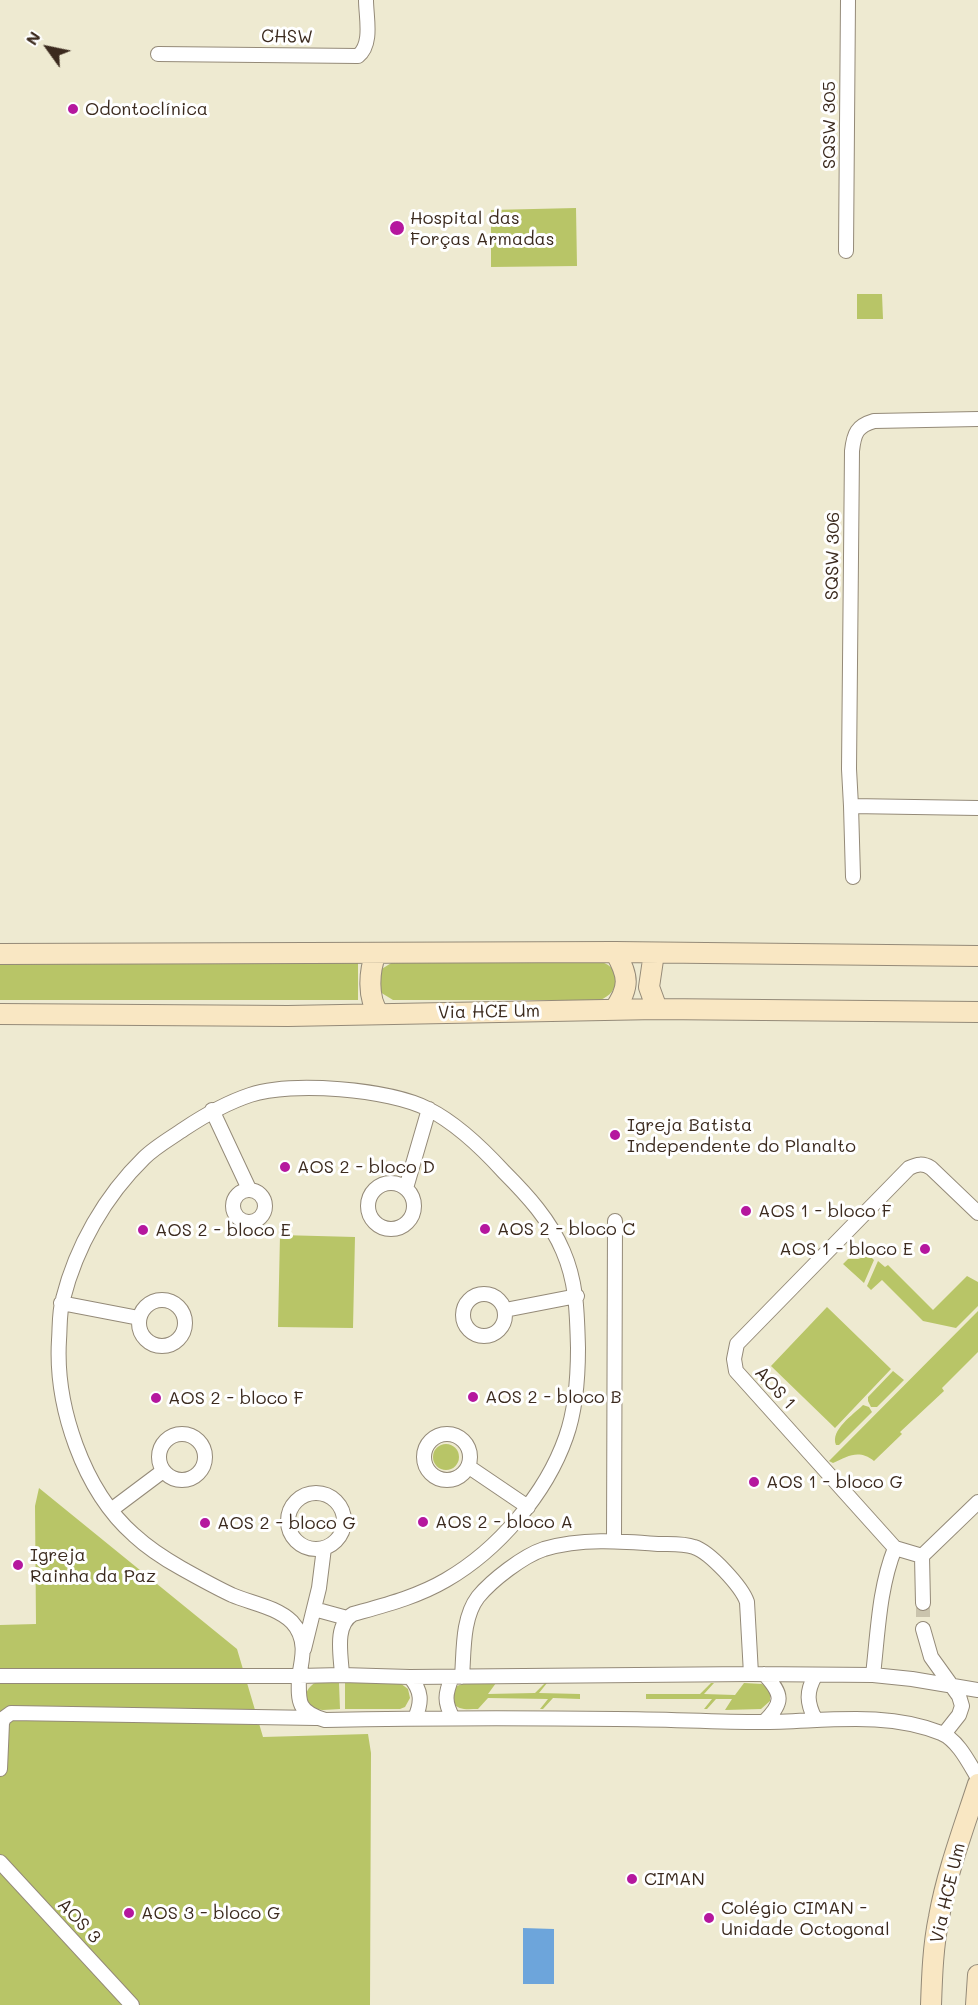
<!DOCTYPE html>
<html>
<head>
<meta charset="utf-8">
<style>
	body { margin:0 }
	#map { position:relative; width:978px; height:2005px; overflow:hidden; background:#eeead1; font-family:Mali,sans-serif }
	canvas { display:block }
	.north { position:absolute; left:18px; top:18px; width:60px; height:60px; -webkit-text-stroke:4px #fff; paint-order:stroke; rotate:303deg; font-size:16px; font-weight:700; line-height:24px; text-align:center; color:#3b2a1e }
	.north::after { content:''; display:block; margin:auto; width:21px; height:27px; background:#3b2a1e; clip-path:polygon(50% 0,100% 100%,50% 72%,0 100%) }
</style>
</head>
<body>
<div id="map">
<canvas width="978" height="2005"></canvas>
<div class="north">N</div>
</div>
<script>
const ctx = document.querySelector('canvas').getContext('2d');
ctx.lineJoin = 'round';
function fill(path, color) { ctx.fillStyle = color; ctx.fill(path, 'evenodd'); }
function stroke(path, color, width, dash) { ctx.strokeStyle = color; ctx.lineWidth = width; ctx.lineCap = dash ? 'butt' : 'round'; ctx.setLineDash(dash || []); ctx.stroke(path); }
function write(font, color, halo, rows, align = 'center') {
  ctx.font = font + ' Mali,sans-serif'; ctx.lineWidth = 6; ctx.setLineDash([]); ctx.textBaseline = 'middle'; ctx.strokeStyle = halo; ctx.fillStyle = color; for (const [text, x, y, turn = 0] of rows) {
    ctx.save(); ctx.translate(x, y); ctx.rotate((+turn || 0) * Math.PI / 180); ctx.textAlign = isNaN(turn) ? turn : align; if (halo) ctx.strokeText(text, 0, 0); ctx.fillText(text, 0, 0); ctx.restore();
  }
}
fill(new Path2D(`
	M576 208 577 266 491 267V210Z
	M857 294H882L883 319H857Z
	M358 962V1000H0V963Z
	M393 962H601C623 968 620 993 600 1000H393L380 992V970Z
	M280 1235 355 1237 353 1328 278 1327Z
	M869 1255 874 1260 864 1283 843 1264 848 1259H858Z
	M878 1261 885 1267 888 1265 933 1310 967 1276 978 1282V1306L956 1328 923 1321 882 1280 871 1290 867 1286Z
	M827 1307 891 1369 835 1428 771 1366Z
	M978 1311V1352L942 1388 944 1391 900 1432 902 1434 874 1461C859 1449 848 1456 833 1463L829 1461Z
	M893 1371 904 1380 877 1407H871L868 1401V1397Z
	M863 1405 869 1407 872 1412 839 1445H836C830 1430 853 1415 863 1405Z
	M433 1457a13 13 0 1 1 26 0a13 13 0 1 1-26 0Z
	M39 1488 237 1649 263 1737 368 1734 371 1753 370 2005H0V1625L36 1624 35 1506Z
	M315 1683H339L340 1709C332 1709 322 1711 315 1709 300 1705 305 1688 315 1683Z
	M345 1683H400L408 1689 410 1698 405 1707 400 1709H345Z
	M465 1683H496L488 1694 535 1693 545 1683H547L539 1693 580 1694V1699L553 1698 543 1709H540L548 1699 488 1698 478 1709C467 1709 459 1711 452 1702L454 1687Z
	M711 1683H714L704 1694 735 1695 744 1683 762 1684 770 1690V1701L761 1709 725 1710 732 1699H716L707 1709H704L712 1699H646V1694H700Z`), '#b8c567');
fill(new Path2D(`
	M523 1928 554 1929V1984H523Z`), '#6da5db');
stroke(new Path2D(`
	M923 1603V1629`), '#cac4ad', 14, [14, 7]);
const minor = new Path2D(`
	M158 54 358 56C373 44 366 17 366 0
	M846 251 848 0
	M978 419 874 421C857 426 854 433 852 451L849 769 851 806 978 808
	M851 806 853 877
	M212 1110 249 1189
	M368 1206a23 23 0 1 1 46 0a23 23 0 1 1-46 0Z
	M406 1188 429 1109
	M233 1206a16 16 0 1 1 32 0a16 16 0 1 1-32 0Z
	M463 1315a21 21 0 1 1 42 0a21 21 0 1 1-42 0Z
	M139 1323a23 23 0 1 1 46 0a23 23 0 1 1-46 0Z
	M61 1303 139 1318
	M505 1310 577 1296
	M424 1457a23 23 0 1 1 46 0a23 23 0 1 1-46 0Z
	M159 1457a23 23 0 1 1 46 0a23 23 0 1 1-46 0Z
	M469 1467 528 1507
	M288 1521a28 28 0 1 1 56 0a28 28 0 1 1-56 0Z
	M111 1510 163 1471
	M614 1541 615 1221
	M895 1548 736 1371 734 1359 737 1344 909 1168C917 1164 923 1163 931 1168L978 1213
	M895 1548 922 1556
	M923 1603 922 1556 978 1502
	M314 1609 347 1618
	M923 1629 931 1657 959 1696 962 1706 959 1715 944 1734
	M304 1649 319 1588 324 1548
	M873 1675C878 1632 879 1588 895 1548
	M0 1676H299C303 1657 307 1638 292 1622 277 1607 251 1603 232 1595 215 1587 197 1577 181 1568 165 1559 147 1547 134 1535 83 1490 55 1406 59 1340 60 1327 59 1312 63 1299 76 1247 105 1196 144 1158 155 1147 171 1138 184 1129 205 1115 226 1103 250 1095 292 1081 389 1089 428 1109 456 1123 483 1149 504 1172 527 1195 550 1220 563 1251 577 1283 577 1314 578 1348 578 1377 576 1409 566 1437 546 1494 498 1550 446 1580 417 1597 385 1605 353 1614 334 1625 341 1655 342 1675
	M815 1676C806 1692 807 1703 815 1719
	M410 1677C422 1691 422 1702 415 1718
	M452 1677C445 1694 444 1702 453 1718
	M462 1677C464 1651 462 1618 478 1597 492 1580 523 1556 544 1549 581 1538 620 1541 658 1544 670 1544 683 1543 694 1547 710 1552 742 1587 747 1602L751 1674
	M978 1690 912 1679 873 1675 751 1674 410 1677 342 1675 299 1676C298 1703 298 1712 325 1720 422 1718 519 1718 616 1719 664 1719 713 1722 761 1722 821 1722 884 1710 941 1733 958 1740 969 1763 978 1778
	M764 1722C784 1703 783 1694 764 1674
	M0 1769 2 1723 4 1718 11 1713 316 1718
	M0 1862 132 2005`);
const secondary = new Path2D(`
	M376 953C369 971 367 998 379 1014
	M654 953 649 987 657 1009
	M0 954 615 952 978 956
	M614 1010C630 987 629 976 615 952
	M0 1014 288 1016 657 1009 978 1012
	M931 2005C932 1976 933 1946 939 1917 947 1872 964 1827 978 1784
	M976 2005 978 1975`);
stroke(minor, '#948a78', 16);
stroke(secondary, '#948a78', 22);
stroke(minor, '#fff', 14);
stroke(secondary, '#f9e7c3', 20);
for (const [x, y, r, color] of [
	[73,109,6,"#b5179e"],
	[397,228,8,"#b5179e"],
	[615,1135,6,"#b5179e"],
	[285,1167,6,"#b5179e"],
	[746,1211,6,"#b5179e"],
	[485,1229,6,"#b5179e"],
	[143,1230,6,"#b5179e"],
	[925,1249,6,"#b5179e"],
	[473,1397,6,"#b5179e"],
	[156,1398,6,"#b5179e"],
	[754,1482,6,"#b5179e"],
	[423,1522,6,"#b5179e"],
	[205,1523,6,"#b5179e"],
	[18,1565,6,"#b5179e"],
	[632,1879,6,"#b5179e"],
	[129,1913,6,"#b5179e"],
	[709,1918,6,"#b5179e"]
]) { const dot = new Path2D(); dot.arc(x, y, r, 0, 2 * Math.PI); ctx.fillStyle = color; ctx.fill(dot); stroke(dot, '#fff', 2); }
write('18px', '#3b2a1e', '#fff', [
	["CHSW",287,37,1],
	["SQSW 305",829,125,-90],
	["SQSW 306",833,556,-89],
	["Via HCE Um",489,1012,-1],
	["AOS 1",775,1388,48],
	["Via HCE Um",948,1893,-77],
	["AOS 3",79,1921,47]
]);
write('18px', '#3b2a1e', '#fff', [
	["Odontoclínica",85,109],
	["Hospital das",410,218],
	["Forças Armadas",410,239],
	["Igreja Batista",627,1125],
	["Independente do Planalto",627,1146],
	["AOS 2 - bloco D",297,1167],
	["AOS 1 - bloco F",758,1211],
	["AOS 2 - bloco C",497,1229],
	["AOS 2 - bloco E",155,1230],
	["AOS 1 - bloco E",913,1249,"right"],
	["AOS 2 - bloco B",485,1397],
	["AOS 2 - bloco F",168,1398],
	["AOS 1 - bloco G",766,1482],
	["AOS 2 - bloco A",435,1522],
	["AOS 2 - bloco G",217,1523],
	["Igreja",30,1555],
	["Rainha da Paz",30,1576],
	["CIMAN",644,1879],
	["Colégio CIMAN -",721,1908],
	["Unidade Octogonal",721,1929],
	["AOS 3 - bloco G",141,1913]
], 'left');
</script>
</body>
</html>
